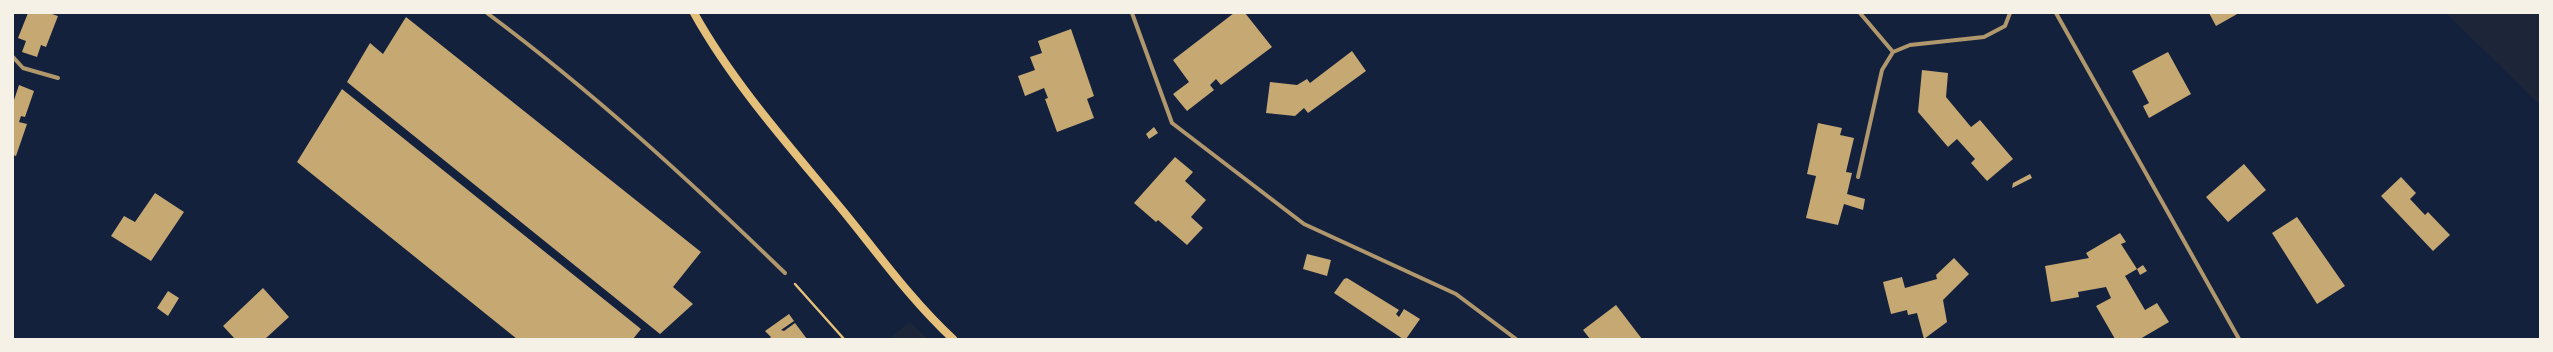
<!DOCTYPE html>
<html>
<head>
<meta charset="utf-8">
<style>
	body { margin:0 }
	#map { position:relative; width:2553px; height:352px; overflow:hidden; background:#14213d; font-family:Jost,sans-serif }
	canvas { display:block }
	.frame { position:absolute; inset:0; border:14px solid #f6f1e7; pointer-events:none }
</style>
</head>
<body>
<div id="map">
<canvas width="2553" height="352"></canvas>
<div class="frame"></div>
</div>
<script>
const ctx = document.querySelector('canvas').getContext('2d');
ctx.lineJoin = 'round';
function fill(path, color) { ctx.fillStyle = color; ctx.fill(path, 'evenodd'); }
function stroke(path, color, width, dash) { ctx.strokeStyle = color; ctx.lineWidth = width; ctx.lineCap = dash ? 'butt' : 'round'; ctx.setLineDash(dash || []); ctx.stroke(path); }
fill(new Path2D(`
	M2446 13H2540V105Z
	M910 322 928 339H889Z`), '#1d2539');
fill(new Path2D(`
	M28 13H49L58 16 46 47 41 45 37 57 22 52 26 41 18 38Z
	M1234 13H1245L1272 47 1221 85 1216 79 1210 85 1214 90 1187 111 1173 94 1189 82 1173 60Z
	M2209 13H2239L2216 26Z
	M406 17 701 252 673 287 693 304 660 334 347 82 370 43 383 54Z
	M1071 29 1094 96 1087 99 1094 118 1057 132 1045 99 1048 98 1044 88 1025 96 1018 76 1035 70 1030 57 1042 53 1038 41Z
	M1352 51 1366 71 1308 113 1304 108 1295 116 1266 113 1270 82 1297 85 1307 79 1310 83Z
	M2168 52 2191 94 2149 118 2143 106 2149 103 2132 71Z
	M1922 70 1948 73 1946 97 1971 127 1980 120 2013 159 1987 181 1971 163 1975 159 1957 139 1948 147 1918 112Z
	M19 85 34 91 25 117 21 116 19 122 27 124 16 156 13 155V103Z
	M342 89 641 329 633 339H517L297 162Z
	M1818 123 1842 128 1840 135 1854 138 1846 172 1852 173 1847 194 1865 199 1863 210 1844 204 1838 225 1806 218 1816 176 1807 174Z
	M1154 127 1158 133 1149 139 1146 134Z
	M1175 157 1193 172 1185 181 1206 200 1191 217 1203 228 1187 245 1158 220 1156 222 1134 203Z
	M2244 164 2266 190 2228 222 2206 197Z
	M2030 174 2032 178 2012 188 2013 183Z
	M2401 177 2416 193 2410 199 2425 215 2428 212 2450 235 2433 251 2381 196Z
	M155 193 184 212 151 261 111 236 124 216 135 222Z
	M2297 217 2345 286 2317 304 2272 233Z
	M2120 233 2126 242 2121 244 2137 269 2125 276 2145 310 2157 303 2169 322 2140 339H2115L2096 306 2111 298 2106 287 2078 292 2079 297 2051 302 2045 266 2089 258 2086 253Z
	M1307 254 1331 260 1327 276 1303 269Z
	M1954 258 1969 274 1943 300 1947 322 1924 339 1917 313 1908 315 1907 310 1891 314 1883 282 1902 277 1905 288 1937 279 1936 275Z
	M2143 265 2147 271 2140 275 2137 269Z
	M1347 278 1399 310 1396 314 1399 317 1404 309 1420 319 1406 339H1403L1334 293 1344 279Z
	M263 288 289 317 265 339H235L223 326Z
	M168 291 179 298 168 316 157 308Z
	M1616 305 1642 339H1590L1583 330Z
	M789 314 794 321 781 330 784 331 795 323 807 339H769L771 337 765 331Z`), '#c6a872');
stroke(new Path2D(`
	M795 284 844 339`), '#e5c07b', 2.5);
stroke(new Path2D(`
	M487 13C593 92 690 181 785 273
	M1132 13 1172 123 1304 224 1456 294 1516 339
	M1860 13 1893 52
	M2056 13 2239 339
	M13 57 23 68 58 78
	M1858 177 1882 70 1893 52 1910 45 1984 37 2005 26 2010 13`), '#b1986c', 4);
stroke(new Path2D(`
	M694 13C734 85 792 149 844 212 879 255 912 301 953 339`), '#e5c07b', 8);
</script>
</body>
</html>
